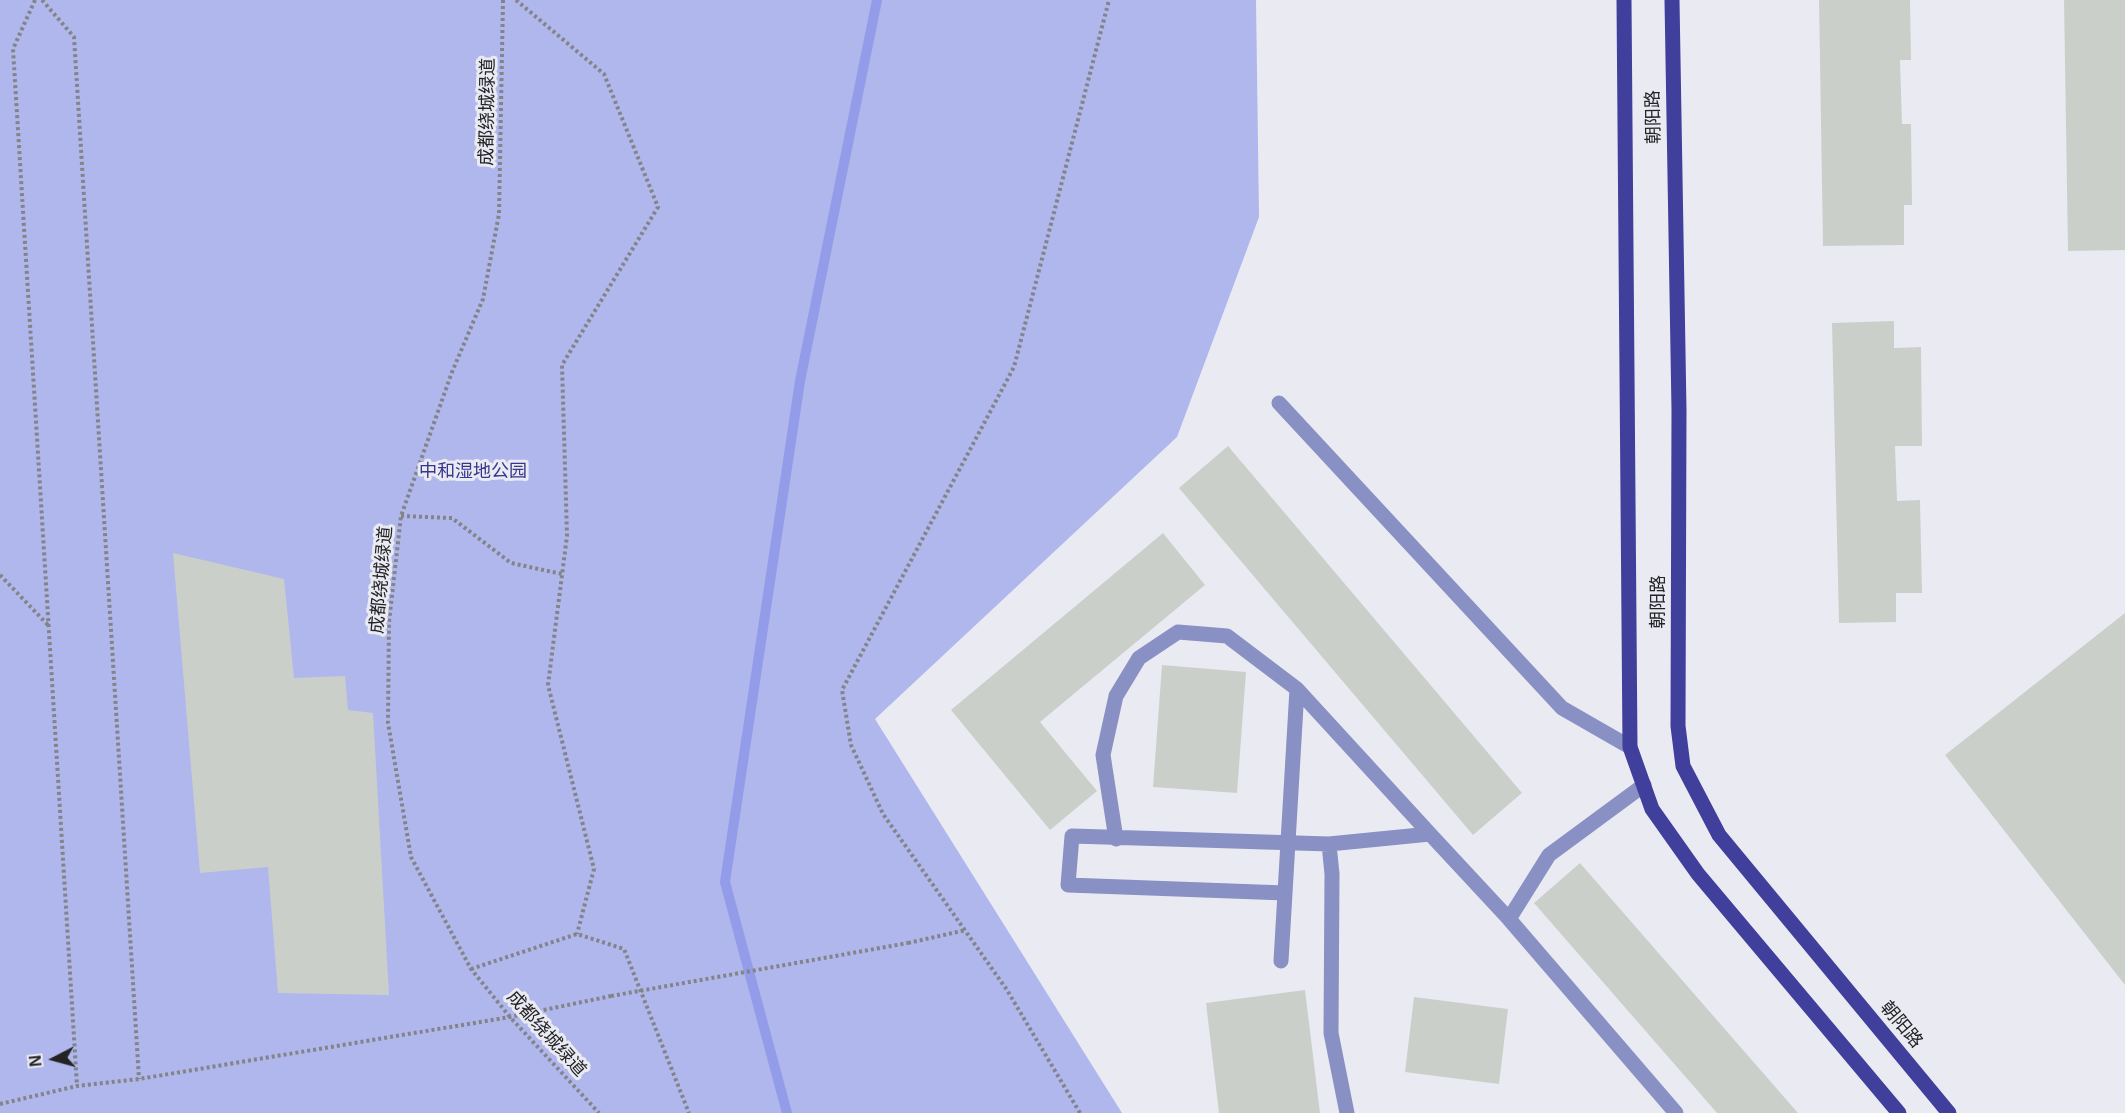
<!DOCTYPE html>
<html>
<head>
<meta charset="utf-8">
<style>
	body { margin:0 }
	#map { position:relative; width:2125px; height:1113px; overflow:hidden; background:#eaebf2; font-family:Helvetica,sans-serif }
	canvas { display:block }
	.north { position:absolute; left:24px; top:1029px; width:60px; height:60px; -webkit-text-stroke:4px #eaebf2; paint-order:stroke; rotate:264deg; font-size:16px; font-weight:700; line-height:24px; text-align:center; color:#232326 }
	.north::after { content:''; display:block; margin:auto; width:21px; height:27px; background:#232326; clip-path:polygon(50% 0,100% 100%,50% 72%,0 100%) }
</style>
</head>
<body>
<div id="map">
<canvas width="2125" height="1113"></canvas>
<div class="north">N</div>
</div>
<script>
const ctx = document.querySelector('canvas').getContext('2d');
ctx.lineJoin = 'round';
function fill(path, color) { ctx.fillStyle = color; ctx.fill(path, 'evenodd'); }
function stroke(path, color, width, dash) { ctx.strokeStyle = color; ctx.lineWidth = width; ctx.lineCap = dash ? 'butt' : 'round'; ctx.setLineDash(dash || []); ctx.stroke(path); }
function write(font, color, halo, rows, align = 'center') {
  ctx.font = font + ' Helvetica,"Noto Sans SC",sans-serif'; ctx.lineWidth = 6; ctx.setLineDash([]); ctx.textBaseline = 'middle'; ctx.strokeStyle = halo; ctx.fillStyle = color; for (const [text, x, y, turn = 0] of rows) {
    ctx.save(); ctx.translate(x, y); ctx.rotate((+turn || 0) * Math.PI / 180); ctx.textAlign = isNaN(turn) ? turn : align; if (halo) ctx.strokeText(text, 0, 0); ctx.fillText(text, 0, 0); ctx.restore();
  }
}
fill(new Path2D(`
	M0 0H1256L1259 217 1177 437 875 719 1122 1113H0Z`), '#b0b7ec');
stroke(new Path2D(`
	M787 1113 725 882 800 381 877 0`), '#939ce8', 10);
fill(new Path2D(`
	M1819 0H1910L1911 60H1900L1902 124H1911L1912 205H1904V245L1823 246Z
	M2064 0H2125V250L2068 251Z
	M1894 321V348L1921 347 1922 446H1895L1897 501 1920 500 1922 593H1896V622L1839 623 1832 323Z
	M1228 446 1522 793 1473 835 1179 488Z
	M1163 533 1205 585 1040 722 1097 791 1050 830 951 710Z
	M173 553 284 579 294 678 345 676 348 710 373 713 389 995 278 993 268 867 200 873Z
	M2125 613V985L1945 755Z
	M1162 665 1246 672 1237 793 1153 787Z
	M1580 863 1798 1113H1717L1534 903Z
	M1305 990 1320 1113H1219L1206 1003Z
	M1414 997 1508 1009 1499 1084 1405 1072Z`), '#cbcfca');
stroke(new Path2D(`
	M35 0 13 49 77 1086
	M42 0 74 37 139 1079
	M503 0 499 214 483 299 452 372 401 516 389 622 388 723 411 857 471 969 510 1017 599 1113
	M516 0 604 74 658 207 562 365 567 536 548 685 594 869 577 934
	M401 516 452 518 511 563 562 574
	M0 575 48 625
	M908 943 966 930
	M471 969 577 934 624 949 689 1113
	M0 1104 77 1086 139 1079 510 1017 611 996
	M1080 1113 1007 990 883 814 851 745 842 690 1014 367 1109 0`), '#838489', 4, [3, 3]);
stroke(new Path2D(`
	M1279 403 1562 708 1630 747
	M1116 839 1103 755 1116 696 1139 658 1178 632 1227 636 1297 689 1430 834
	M1285 893 1068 885 1072 836 1329 844
	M1509 919 1549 855 1644 785
	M1281 961 1297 689
	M1347 1113 1331 1033 1332 874 1329 844 1430 834 1509 919 1676 1113`), '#8990c4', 15);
stroke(new Path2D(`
	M1624 0 1630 747 1652 809 1698 874 1899 1113
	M1672 0 1679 410 1678 726 1683 766 1719 835 1949 1113`), '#403f9c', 15);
stroke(new Path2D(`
	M611 996 908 943`), '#838489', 4, [3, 3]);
write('18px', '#232326', '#eaebf2', [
	["成都绕城绿道",488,112,-89],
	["朝阳路",1654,117,-91],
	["成都绕城绿道",382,580,-85],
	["朝阳路",1659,602,-90],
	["朝阳路",1901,1025,50],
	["成都绕城绿道",546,1034,48]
]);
write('18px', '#38368e', '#eaebf2', [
	["中和湿地公园",473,472]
]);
</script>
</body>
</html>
